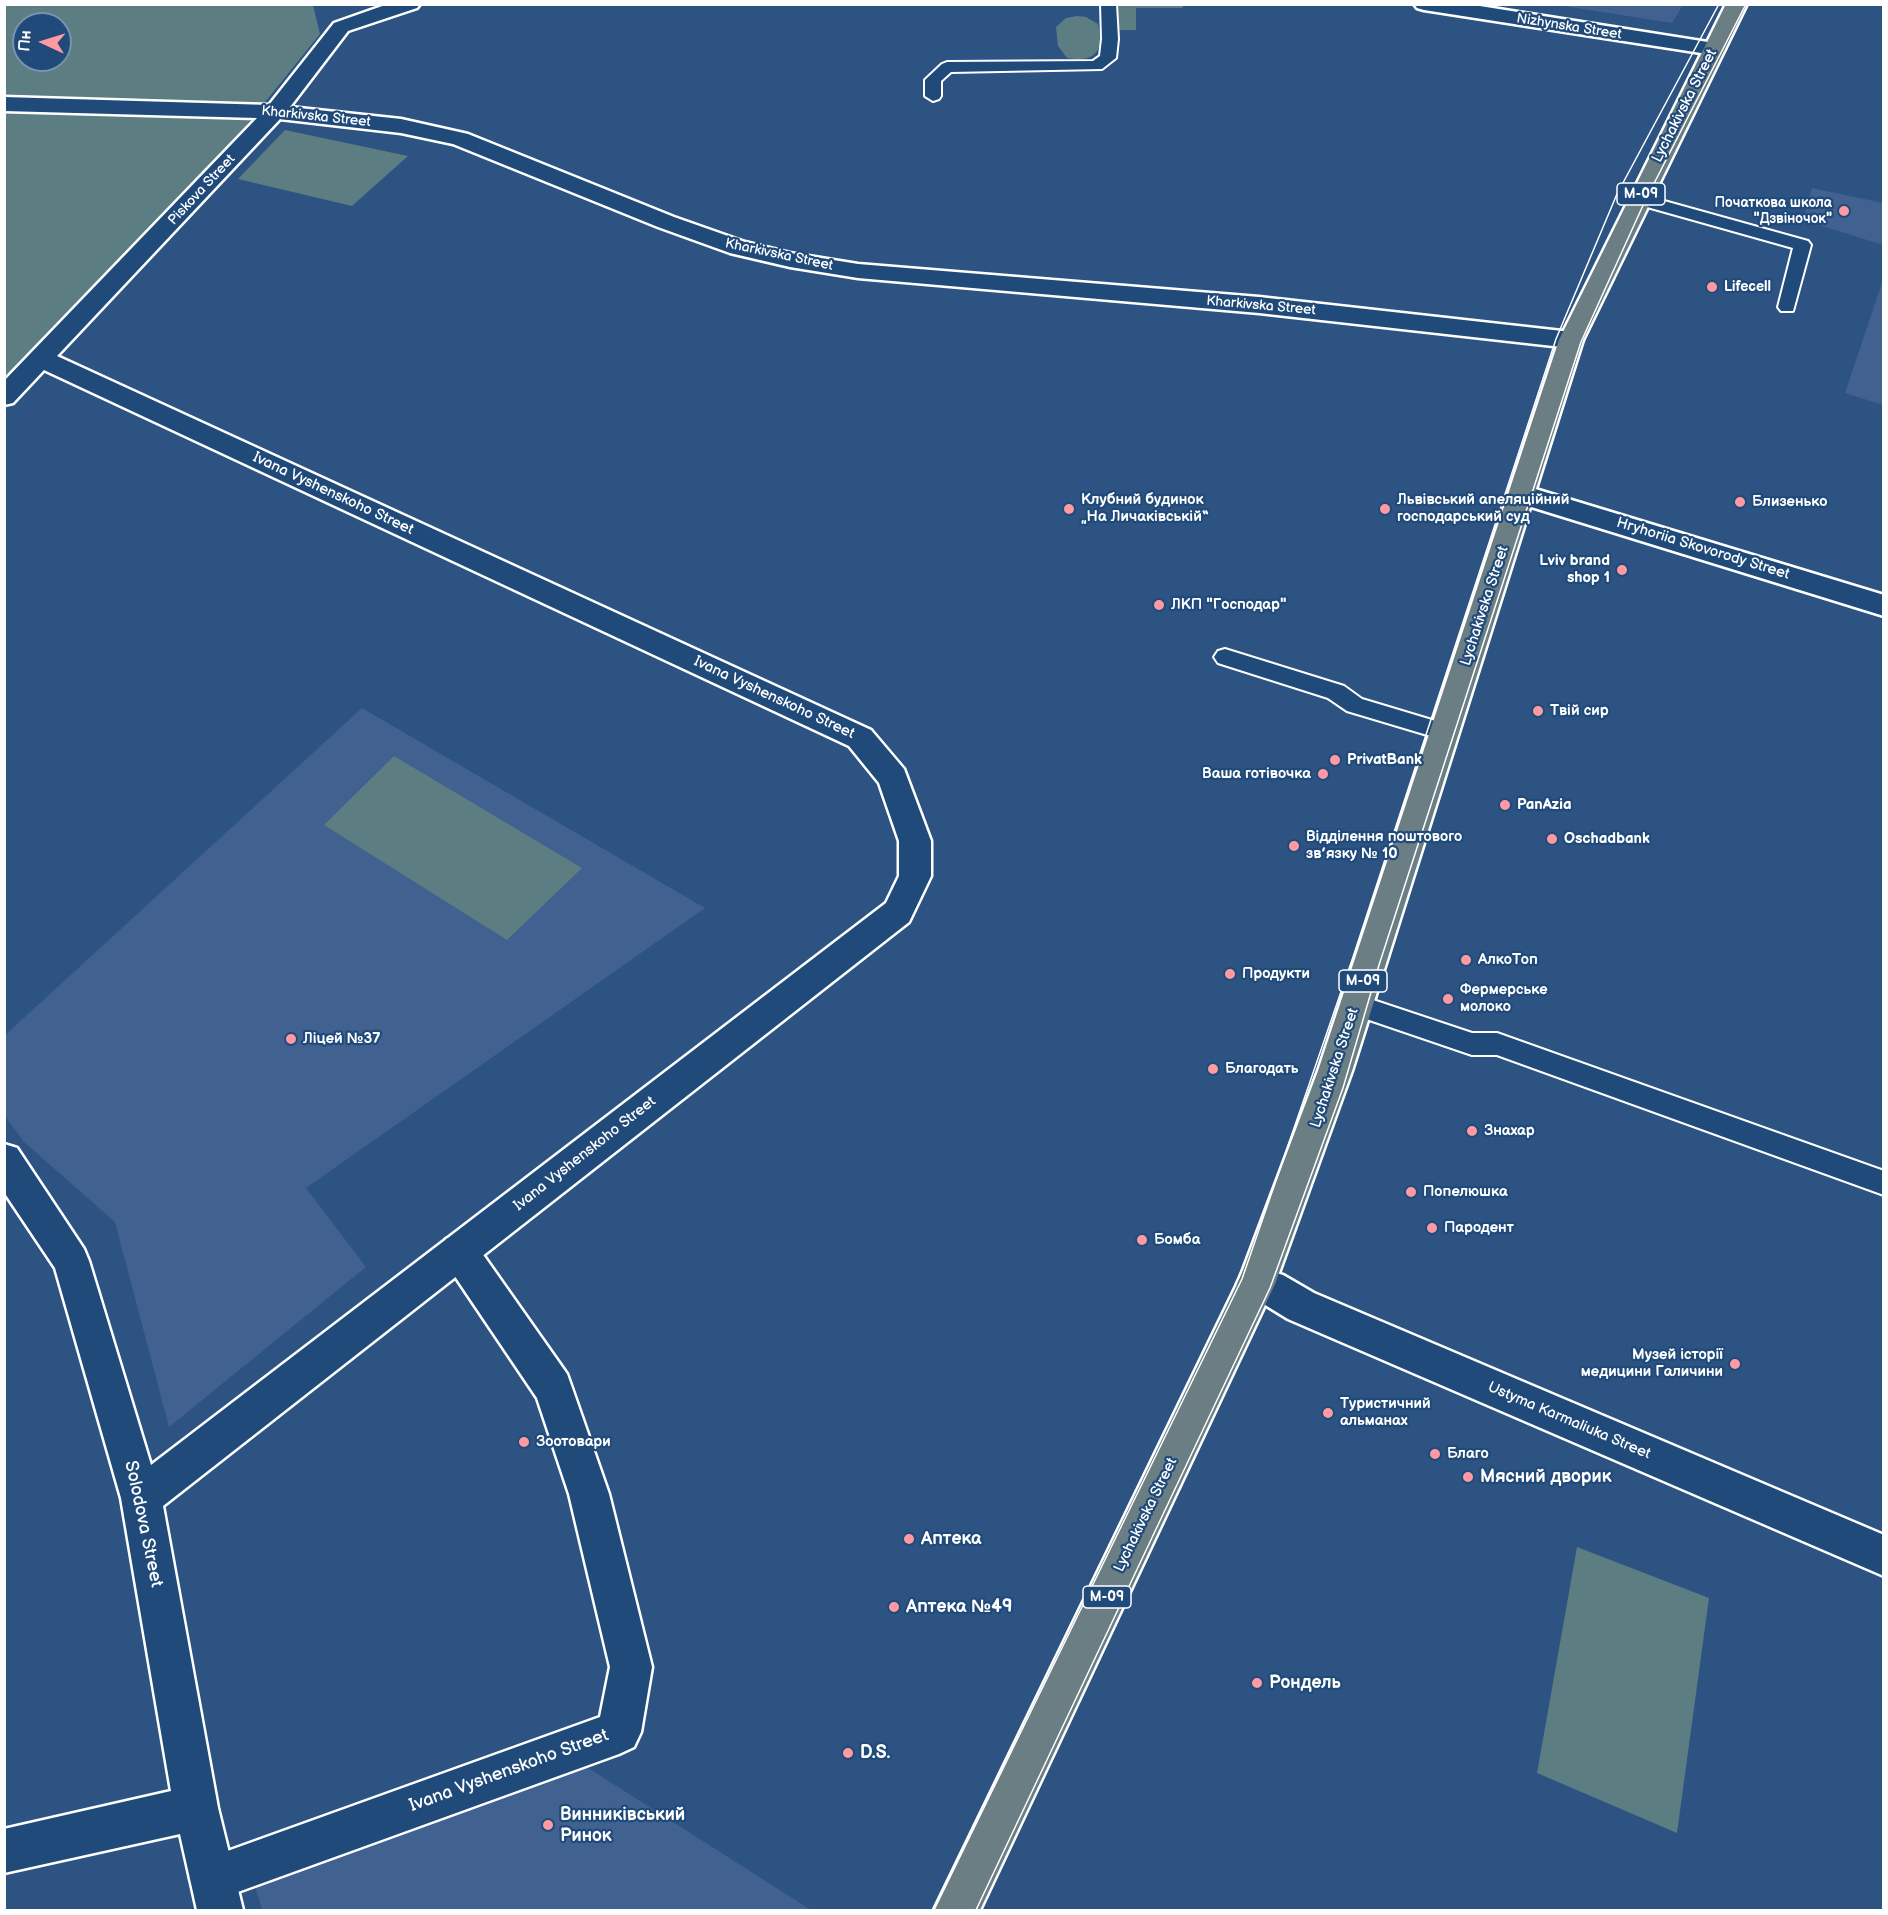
<!DOCTYPE html>
<html>
<head>
<meta charset="utf-8">
<style>
	body { margin:0 }
	#map { position:relative; width:1888px; height:1915px; overflow:hidden; background:#2d5383; font-family:"Balsamiq Sans",sans-serif }
	canvas { display:block }
	.frame { position:absolute; inset:0; border:6px solid #fff; pointer-events:none }
	.north { position:absolute; left:12px; top:12px; width:60px; height:60px; box-sizing:border-box; background:#1f4a7a; border:2px solid #7992af; border-radius:50%; rotate:274deg; font-size:16px; font-weight:700; line-height:24px; text-align:center; color:#fff }
	.north::after { content:''; display:block; margin:auto; width:21px; height:27px; background:#ff9aa2; clip-path:polygon(50% 0,100% 100%,50% 72%,0 100%) }
</style>
</head>
<body>
<div id="map">
<canvas width="1888" height="1915"></canvas>
<div class="frame"></div>
<div class="north">Пн</div>
</div>
<script>
const ctx = document.querySelector('canvas').getContext('2d');
ctx.lineJoin = 'round';
function fill(path, color) { ctx.fillStyle = color; ctx.fill(path, 'evenodd'); }
function stroke(path, color, width, dash) { ctx.strokeStyle = color; ctx.lineWidth = width; ctx.lineCap = dash ? 'butt' : 'round'; ctx.setLineDash(dash || []); ctx.stroke(path); }
function write(font, color, halo, rows, align = 'center') {
  ctx.font = font + ' "Balsamiq Sans",sans-serif'; ctx.lineWidth = 4.5; ctx.setLineDash([]); ctx.textBaseline = 'middle'; ctx.strokeStyle = halo; ctx.fillStyle = color; for (const [text, x, y, turn = 0] of rows) {
    ctx.save(); ctx.translate(x, y); ctx.rotate((+turn || 0) * Math.PI / 180); ctx.textAlign = isNaN(turn) ? turn : align; if (halo) ctx.strokeText(text, 0, 0); ctx.fillText(text, 0, 0); ctx.restore();
  }
}
fill(new Path2D(`
	M1557 5 1683 4V5L1672 23Z
	M1812 188 1883 203V245L1803 220Z
	M1883 280V405L1845 393Z
	M362 708 705 908 306 1188 366 1267 169 1427 115 1222 24 1142 5 1116 4 1036Z
	M582 1764 811 1910H262L255 1886Z`), '#416190');
fill(new Path2D(`
	M1182 4 1183 8H1136V30H1117L1114 5Z
	M5 5H313L320 34 241 132 147 238 5 384ZM24 24H60V60H24Z
	M1077 16 1086 17 1098 24C1104 51 1096 63 1067 58L1058 46 1056 27 1066 18Z
	M285 130 408 156 352 206 238 179Z
	M394 756 582 868 507 940 324 825Z
	M1577 1547 1709 1598 1677 1833 1537 1773Z`), '#5c7d81');
const service = new Path2D(`
	M1101 4H1116L1118 39 1116 58 1102 69 951 72 941 81V96L939 99 933 101 925 96V80L942 64 947 62 1093 61 1100 56 1102 39Z
	M1639 194 1808 241 1811 245 1793 311H1781L1778 307 1793 248 1633 203 1631 199 1633 195Z
	M1225 649 1344 686 1362 699 1452 726 1455 732 1452 738 1444 740 1347 711 1328 698 1218 663 1214 657 1218 651Z
	M1355 994 1472 1033H1497L1884 1171V1195L1497 1055H1472L1346 1012 1343 1005 1346 998Z`);
const pedestrian = new Path2D(`
	M459 1234 472 1239 567 1374 572 1388 609 1494 652 1667 641 1732 634 1747 619 1754 213 1901 197 1894 190 1878 197 1862 600 1717 610 1667 569 1494 537 1398 446 1263 441 1251 446 1239Z`);
const minor = new Path2D(`
	M388 4H420L417 8 348 31 290 107 401 119 468 134 674 217 745 242 790 253 858 264 1259 297 1571 332 1580 334 1583 340 1580 346 1571 348 1259 313 858 278 790 267 730 253 658 227 453 144 401 133 280 119 57 356 871 730 904 769 931 841V876L909 922 163 1506 218 1808 243 1910H197L180 1834 4 1873V1829L171 1791 121 1498 55 1268 4 1192V1144L17 1148 84 1249 89 1261 151 1465 886 903 899 876V841L879 783 849 746 44 370 13 403 4 405V381L257 118 4 111V97L269 105 334 23Z
	M1414 4H1467L1714 43 1721 45 1725 49 1721 53 1714 55 1424 10 1417 8Z
	M1522 485 1884 595V616L1512 501 1509 494 1512 487Z
	M1256 1266 1283 1275 1314 1293 1884 1535V1576L1288 1319 1262 1303 1243 1297 1237 1284 1243 1271Z`);
const primary = new Path2D(`
	M1726 4H1747L1583 340 1352 1071 1275 1284 980 1910H934L1240 1278 1318 1071 1559 340Z`);
stroke(service, '#fff', 4);
stroke(pedestrian, '#fff', 5);
stroke(minor, '#fff', 5);
stroke(primary, '#fff', 5);
fill(service, '#1f4a7a');
fill(pedestrian, '#1f4a7a');
fill(minor, '#1f4a7a');
fill(primary, '#6b7e84');
stroke(new Path2D(`
	M934 1910 1242 1279 1353 957 1556 339 1617 194 1719 4
	M976 1910 1270 1288 1343 1088 1379 965 1581 342 1645 201 1746 4`), '#fff', 1.5);
for (const [x, y, r, color] of [
	[1844,211,6,"#ff9aa2"],
	[1712,287,6,"#ff9aa2"],
	[1740,502,6,"#ff9aa2"],
	[1069,509,6,"#ff9aa2"],
	[1385,509,6,"#ff9aa2"],
	[1622,570,6,"#ff9aa2"],
	[1159,605,6,"#ff9aa2"],
	[1538,711,6,"#ff9aa2"],
	[1335,760,6,"#ff9aa2"],
	[1323,774,6,"#ff9aa2"],
	[1505,805,6,"#ff9aa2"],
	[1552,839,6,"#ff9aa2"],
	[1294,846,6,"#ff9aa2"],
	[1466,960,6,"#ff9aa2"],
	[1230,974,6,"#ff9aa2"],
	[1448,999,6,"#ff9aa2"],
	[291,1039,6,"#ff9aa2"],
	[1213,1069,6,"#ff9aa2"],
	[1472,1131,6,"#ff9aa2"],
	[1411,1192,6,"#ff9aa2"],
	[1432,1228,6,"#ff9aa2"],
	[1142,1240,6,"#ff9aa2"],
	[1735,1364,6,"#ff9aa2"],
	[1328,1413,6,"#ff9aa2"],
	[524,1442,6,"#ff9aa2"],
	[1435,1454,6,"#ff9aa2"],
	[1468,1477,6,"#ff9aa2"],
	[909,1539,6,"#ff9aa2"],
	[894,1607,6,"#ff9aa2"],
	[1257,1683,6,"#ff9aa2"],
	[848,1753,6,"#ff9aa2"],
	[548,1825,6,"#ff9aa2"]
]) { const dot = new Path2D(); dot.arc(x, y, r, 0, 2 * Math.PI); ctx.fillStyle = color; ctx.fill(dot); stroke(dot, '#1f4a7a', 2); }
write('14px', '#fff', '#1f4a7a', [
	["Nizhynska Street",1569,27,9],
	["Kharkivska Street",316,117,6],
	["Piskova Street",202,190,-47],
	["Kharkivska Street",779,255,12],
	["Kharkivska Street",1261,306,5]
]);
for (const [x, y, w] of [
	[1641,194,48],
	[1363,981,48],
	[1107,1597,48]
]) { const box = new Path2D(); box.roundRect(x - w / 2, y - 11, w, 22, 4.5); ctx.fillStyle = '#1f4a7a'; ctx.fill(box); stroke(box, '#fff', 1.5); }
write('bold 14px', '#fff', null, [
	["М-09",1641,194],
	["М-09",1363,981],
	["М-09",1107,1597]
]);
write('bold 14px', '#fff', '#1f4a7a', [
	["Початкова школа",1832,203],
	["\"Дзвіночок\"",1832,219],
	["Lifecell",1724,287,"left"]
], 'right');
write('15px', '#fff', '#1f4a7a', [
	["Lychakivska Street",1685,106,-63],
	["Ivana Vyshenskoho Street",333,494,25],
	["Hryhoriia Skovorody Street",1703,549,17],
	["Lychakivska Street",1485,606,-72],
	["Ivana Vyshenskoho Street",774,698,25],
	["Lychakivska Street",1335,1068,-72],
	["Ivana Vyshenskoho Street",585,1154,-38],
	["Ustyma Karmaliuka Street",1569,1421,23],
	["Lychakivska Street",1146,1515,-64]
]);
write('bold 15px', '#fff', '#1f4a7a', [
	["Клубний будинок",1081,500],
	["„На Личаківській“",1081,517],
	["Львівський апеляційний",1397,500],
	["господарський суд",1397,517],
	["Близенько",1752,502],
	["Lviv brand",1610,561,"right"],
	["shop 1",1610,578,"right"],
	["ЛКП \"Господар\"",1171,605],
	["Твій сир",1550,711],
	["PrivatBank",1347,760],
	["Ваша готівочка",1311,774,"right"],
	["PanAzia",1517,805],
	["Відділення поштового",1306,837],
	["зв’язку № 10",1306,854],
	["Oschadbank",1564,839],
	["АлкоТоп",1478,960],
	["Продукти",1242,974],
	["Фермерське",1460,990],
	["молоко",1460,1007],
	["Ліцей №37",303,1039],
	["Благодать",1225,1069],
	["Знахар",1484,1131],
	["Попелюшка",1423,1192],
	["Пародент",1444,1228],
	["Бомба",1154,1240],
	["Музей історії",1723,1355,"right"],
	["медицини Галичини",1723,1372,"right"],
	["Туристичний",1340,1404],
	["альманах",1340,1421],
	["Зоотовари",536,1442],
	["Благо",1447,1454]
], 'left');
write('bold 18px', '#fff', '#1f4a7a', [
	["Мясний дворик",1480,1477],
	["Аптека",921,1539],
	["Аптека №49",906,1607],
	["Рондель",1269,1683],
	["D.S.",860,1753],
	["Винниківський",560,1815],
	["Ринок",560,1836]
], 'left');
write('18px', '#fff', '#1f4a7a', [
	["Solodova Street",143,1524,78],
	["Ivana Vyshenskoho Street",509,1771,-20]
]);
</script>
</body>
</html>
